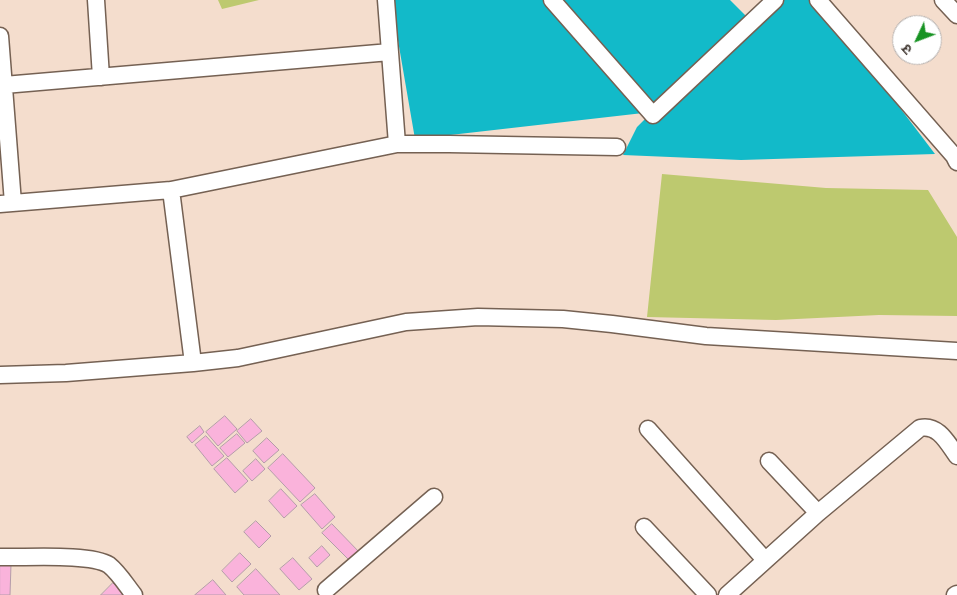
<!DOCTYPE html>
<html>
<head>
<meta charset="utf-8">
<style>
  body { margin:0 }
  #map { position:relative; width:957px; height:595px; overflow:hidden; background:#f4ddcd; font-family:"Work Sans","Noto Sans Devanagari",sans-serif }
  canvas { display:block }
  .north { position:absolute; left:892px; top:15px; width:50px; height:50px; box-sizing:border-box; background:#fff; border:1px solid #b3afad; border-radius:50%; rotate:227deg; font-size:14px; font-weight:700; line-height:20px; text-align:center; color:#413832 }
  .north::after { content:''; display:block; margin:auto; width:18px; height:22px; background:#189323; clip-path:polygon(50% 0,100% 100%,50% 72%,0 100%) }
</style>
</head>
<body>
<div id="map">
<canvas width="957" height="595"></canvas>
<div class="north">उ</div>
</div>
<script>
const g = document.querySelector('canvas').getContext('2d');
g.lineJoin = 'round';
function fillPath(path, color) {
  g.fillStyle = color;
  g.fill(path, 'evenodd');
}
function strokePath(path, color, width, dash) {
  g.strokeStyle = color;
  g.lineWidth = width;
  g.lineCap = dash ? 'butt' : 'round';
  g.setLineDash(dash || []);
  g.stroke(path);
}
const green = new Path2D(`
  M218,0H259L222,9Z
  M662,174L826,188L928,190L957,237V316L879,315L776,320L647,317Z`);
const water = new Path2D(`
  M391,0H730L751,21L776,0H818L935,154L741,160L623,155L637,127L652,112L415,139Z`);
const building = new Path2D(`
  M225,416L237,429L218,446L206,432Z
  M251,419L262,431L247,443L237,431Z
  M200,426L204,432L192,443L187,437Z
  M237,434L245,443L228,457L220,448Z
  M206,436L224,456L212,466L195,445Z
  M267,438L279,450L264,463L253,451Z
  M283,454L315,488L300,502L268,468Z
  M227,458L248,481L235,493L214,469Z
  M256,459L265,469L252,481L243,471Z
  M281,489L297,506L284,518L269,501Z
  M315,494L335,517L322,529L301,505Z
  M256,521L271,536L259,548L244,532Z
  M332,524L361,554L352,563L322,533Z
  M322,546L330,555L317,567L309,558Z
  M240,553L251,564L232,582L222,571Z
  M293,558L312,579L299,590L280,569Z
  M0,564H11L10,595H0Z
  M256,569L280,595H244L237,587Z
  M213,580L226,595H195Z
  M113,583L124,593L122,595H101Z`);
const minor = new Path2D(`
  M96,0L101,77
  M386,0L397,144
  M552,0L653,115L775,0
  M818,0L954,156L957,162
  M943,0L957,15
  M0,36L13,203
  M4,85L390,52
  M171,190L193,363
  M0,204L171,190L397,144H449L617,147
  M0,375L66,373L193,363L238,358L406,322L478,317L563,319L612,324L706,336L957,351
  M648,429L765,560
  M769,461L818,513
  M644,527L708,595
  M0,557C23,558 91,553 109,565C119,573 126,585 134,595
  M326,590L434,497
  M727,595L818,513L920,428C938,424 947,442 957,456
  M955,595L957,594`);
fillPath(green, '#bdc96f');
fillPath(water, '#12bac9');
fillPath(building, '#fab3db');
strokePath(building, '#b49ca9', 1);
strokePath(minor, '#756153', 19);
strokePath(minor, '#fff', 16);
</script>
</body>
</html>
